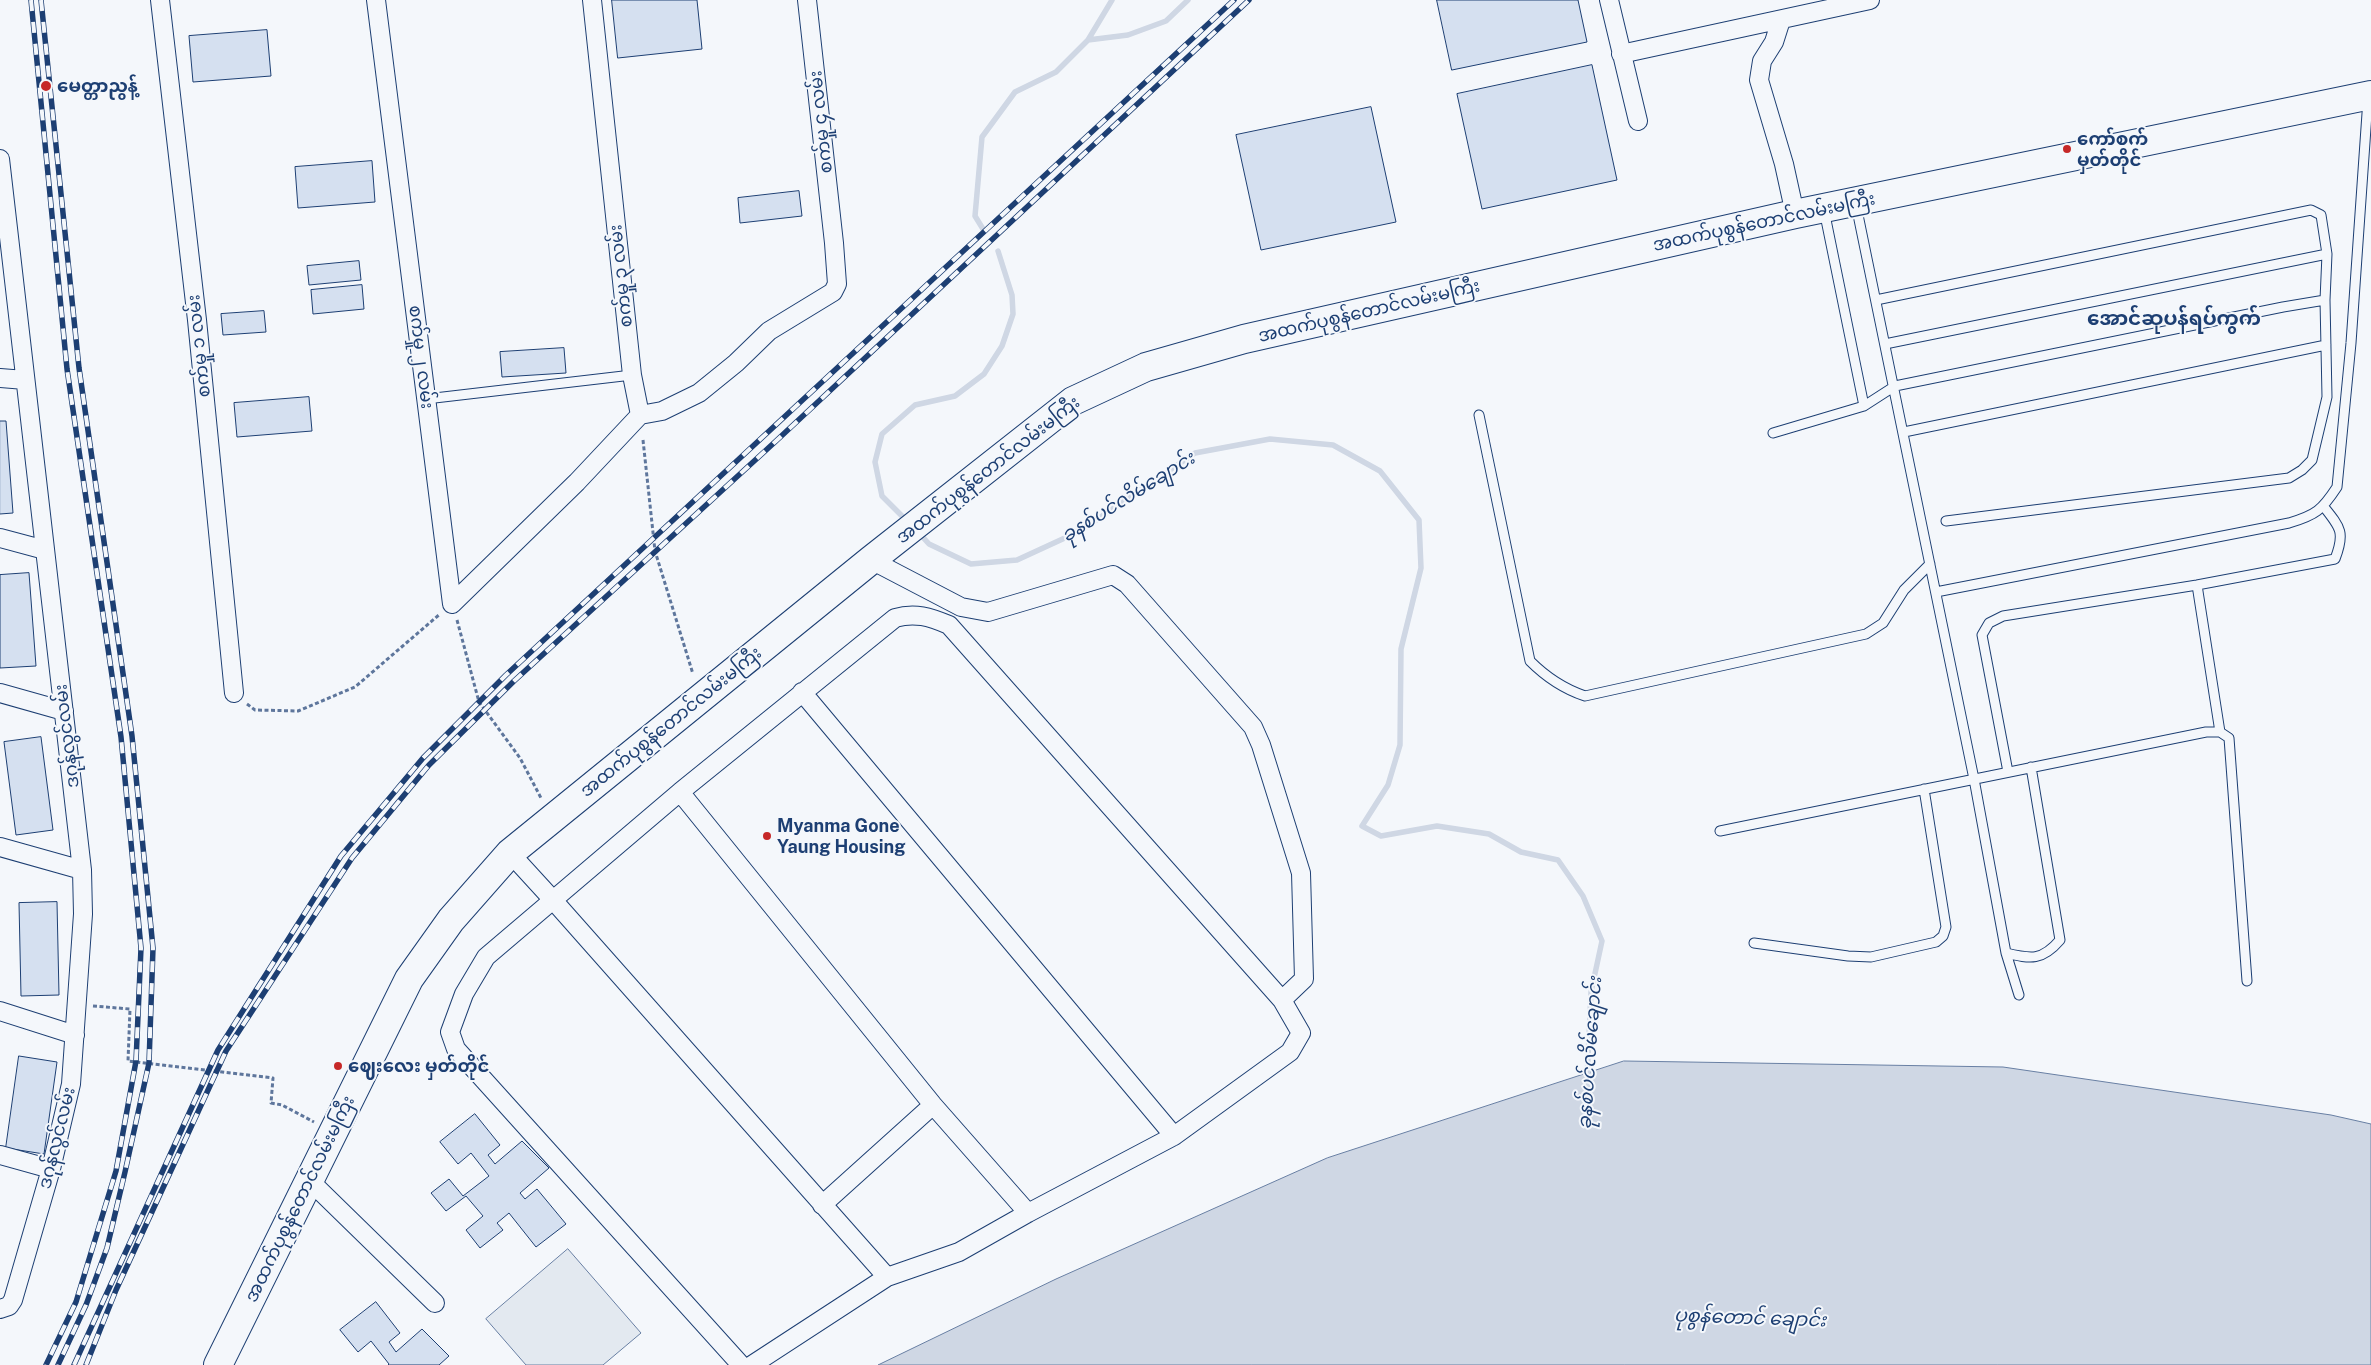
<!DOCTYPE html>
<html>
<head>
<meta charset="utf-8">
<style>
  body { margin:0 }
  canvas { display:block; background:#f4f7fb }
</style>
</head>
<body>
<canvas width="2371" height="1365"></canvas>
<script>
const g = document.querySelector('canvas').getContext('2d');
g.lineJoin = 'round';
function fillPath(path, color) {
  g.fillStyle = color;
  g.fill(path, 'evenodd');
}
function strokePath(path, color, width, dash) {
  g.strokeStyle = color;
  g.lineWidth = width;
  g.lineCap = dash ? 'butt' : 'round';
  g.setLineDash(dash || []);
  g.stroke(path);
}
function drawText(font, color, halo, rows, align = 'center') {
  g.font = font + ' "Public Sans","Noto Sans Myanmar",sans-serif';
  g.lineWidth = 4;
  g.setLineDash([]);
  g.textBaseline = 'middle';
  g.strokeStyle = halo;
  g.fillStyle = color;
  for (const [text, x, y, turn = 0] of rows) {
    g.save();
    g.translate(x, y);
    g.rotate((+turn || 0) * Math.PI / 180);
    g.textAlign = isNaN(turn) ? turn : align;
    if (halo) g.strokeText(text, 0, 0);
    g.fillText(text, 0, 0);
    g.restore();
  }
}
const green = new Path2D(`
  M568,1249L641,1333L603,1365H526L486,1319Z`);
const water = new Path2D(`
  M1624,1061L2003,1067L2331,1115L2371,1124V1365H878L1056,1279L1327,1158Z`);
const stream = new Path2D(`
  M1088,40L1128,35L1166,21L1188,0
  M983,229L975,216L982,137L1015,92L1056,72L1088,40L1112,0
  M907,521L882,496L875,462L882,434L915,405L955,396L984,374L1002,346L1013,314L1012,295L998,251
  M919,533L929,544L971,564L1017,560L1080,531L1195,453L1270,439L1333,445L1380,471L1419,520L1421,568L1401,649L1400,745L1388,785L1362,826L1381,836L1437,826L1489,834L1521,852L1558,860L1583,896L1602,941L1591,992L1587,1080`);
const building = new Path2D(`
  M612,0H697L702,49L618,58Z
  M1437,0H1578L1587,42L1452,70Z
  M267,30L271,76L193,82L189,36Z
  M1592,65L1617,180L1482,209L1457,94Z
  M1371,107L1396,222L1261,250L1236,135Z
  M372,161L375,202L298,208L295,167Z
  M799,191L802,216L740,223L738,198Z
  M359,261L361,280L309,285L307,266Z
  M362,285L364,309L313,314L311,290Z
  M264,311L266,332L223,335L221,314Z
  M564,348L566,373L502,377L500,352Z
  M309,397L312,431L237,437L234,403Z
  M0,421H6L13,513L0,514Z
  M29,573L36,666L0,668V575Z
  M41,737L53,830L16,835L4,742Z
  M57,902L59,995L21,996L19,903Z
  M19,1056L57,1062L44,1154L6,1148Z
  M475,1114L500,1145L488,1155L495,1164L522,1141L549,1168L520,1193L525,1199L537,1189L566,1224L536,1247L509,1213L497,1223L503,1230L480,1248L466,1230L483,1216L466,1196L446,1211L431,1193L449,1179L463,1196L489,1176L471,1153L458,1164L440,1142Z
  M376,1302L400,1333L389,1342L396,1352L422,1329L449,1356L439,1365H388L389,1364L371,1341L358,1352L340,1330Z`);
const path = new Path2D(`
  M643,440L655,551L693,674
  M457,620L479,702L520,758L541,798
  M247,704L255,710L298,711L355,687L440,614
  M93,1006L130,1009L128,1061L273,1078L271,1103L282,1105L314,1122`);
const lane = new Path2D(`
  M1856,205L1974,779L2006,953L2019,995
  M1824,210L1864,406
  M1876,300L2311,210L2321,215L2327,254
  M426,399L632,375
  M1479,415L1530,661C1546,677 1564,689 1585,696L1866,634L1883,623L1904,590L1930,564
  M1904,432L2326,345
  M1773,433L1864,406L1895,386L2283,307L2325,300L2327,254L1885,344
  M1946,521L2289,478L2302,470L2312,460L2327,397L2325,300
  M2197,585L2220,732
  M1936,592L2289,523C2316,515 2322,510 2337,487L2351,343L2368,99
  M2008,772L1982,635L1989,623L2003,616L2197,585L2335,559C2345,533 2341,528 2324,507
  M1720,831L2206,732H2220L2229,738L2247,981
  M1754,943L1848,956L1871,957L1936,942L1943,936L1946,927L1924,789
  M2006,953C2031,959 2042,961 2060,940L2031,767`);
const street = new Path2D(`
  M160,0L197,320L234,693
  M376,0L452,604
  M592,0L632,375L640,415
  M1609,0L1638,121
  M1781,20L1774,42L1762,61L1759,80L1784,164L1795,214
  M1621,54L1870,0
  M0,159L82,870L83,914L71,1084L51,1169L13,1300L9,1306L0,1309
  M0,378L25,380
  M0,538L45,550
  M871,560L961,607L988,612L1113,575L1127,584L1253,727L1261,745L1301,873L1304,979L1282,1000
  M452,604L577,482L640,415L662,411L699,393L736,363L769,331L833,292L837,284L834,243L807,0
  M802,692L1174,1136
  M0,693L64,711
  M680,792L933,1105L1028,1213
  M0,847L82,870
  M510,853L553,900L887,1277
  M0,1011L75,1035
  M0,1155L51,1169
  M308,1179L435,1303
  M822,1205L933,1105
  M741,1365L456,1049L450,1032L464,994L486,957L680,792L895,618C915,612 930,617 949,625L1282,1000L1301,1033L1290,1052L1174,1136L1028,1213L959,1252L887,1277L752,1365`);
const primary = new Path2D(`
  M218,1365L409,979L451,920L510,853L871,560L1073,401L1146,367L1244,339L1795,214L2371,95`);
const rail = new Path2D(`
  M31,0L67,369L121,737L141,948L136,1061L116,1171L76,1302L46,1365
  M41,0L79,368L132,736L153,948L149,1063L125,1172L107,1248L86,1305L58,1365
  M74,1365L218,1050L341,856L423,758L506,675L1234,0
  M86,1365L116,1290L226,1051L352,858L429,765L514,681L776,441L1249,0`);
const markers = [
  [46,86,6,"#c62828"],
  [2067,149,5,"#c62828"],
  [767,836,5,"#c62828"],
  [338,1066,5,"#c62828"]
];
const poiNames = [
  ["မေတ္တာညွန့်",57,86],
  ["ကော်စက်",2077,139],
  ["မှတ်တိုင်",2077,160],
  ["Myanma Gone",777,826],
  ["Yaung Housing",777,847],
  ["ဈေးလေး မှတ်တိုင်",348,1066]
];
const streetNames = [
  ["စက်မှု ၄ လမ်း",821,122,-96],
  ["အထက်ပုစွန်တောင်လမ်းမကြီး",1764,222,-12],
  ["စက်မှု ၃ လမ်း",621,276,-96],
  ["အထက်ပုစွန်တောင်လမ်းမကြီး",1369,311,-13],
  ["စက်မှု ၁ လမ်း",199,346,-96],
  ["စက်မှု ၂ လမ်း",421,357,83],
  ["အထက်ပုစွန်တောင်လမ်းမကြီး",988,470,-38],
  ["အထက်ပုစွန်တောင်လမ်းမကြီး",671,722,-39],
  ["ဒဂုန်လွင်လမ်း",67,736,-97],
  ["ဒဂုန်လွင်လမ်း",57,1138,-76],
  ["အထက်ပုစွန်တောင်လမ်းမကြီး",300,1199,-64]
];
const waterNames = [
  ["ခုနစ်ပင်လိမ်ချောင်း",1128,497,-32],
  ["ခုနစ်ပင်လိမ်ချောင်း",1590,1053,-86],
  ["ပုစွန်တောင် ချောင်း",1750,1318,2]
];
const quarterNames = [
  ["အောင်ဆုပန်ရပ်ကွက်",2174,319]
];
fillPath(green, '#e3e9f0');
strokePath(green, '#687fa3', 1);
fillPath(water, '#cfd7e4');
strokePath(water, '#687fa3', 1);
strokePath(stream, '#cfd7e4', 5.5);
fillPath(building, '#d5e0f0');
strokePath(building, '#1d3f73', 1);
strokePath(lane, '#1d3f73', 11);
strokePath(street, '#1d3f73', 20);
strokePath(primary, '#1d3f73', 30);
strokePath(path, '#5e769c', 3, [4, 2.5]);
strokePath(lane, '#f4f7fb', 9);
strokePath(street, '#f4f7fb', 18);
strokePath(primary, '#f4f7fb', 28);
strokePath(rail, '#1d3f73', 5.5);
strokePath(rail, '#f4f7fb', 4, [11]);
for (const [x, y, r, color] of markers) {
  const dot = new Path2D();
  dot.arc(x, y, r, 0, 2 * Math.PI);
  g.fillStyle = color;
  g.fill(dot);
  strokePath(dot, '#f4f7fb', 2);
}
drawText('bold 18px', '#1d3f73', '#f4f7fb', poiNames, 'left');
drawText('18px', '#1d3f73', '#f4f7fb', streetNames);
drawText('italic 19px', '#1d3f73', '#f4f7fb', waterNames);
drawText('bold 20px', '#1d3f73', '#f4f7fb', quarterNames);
</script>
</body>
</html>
